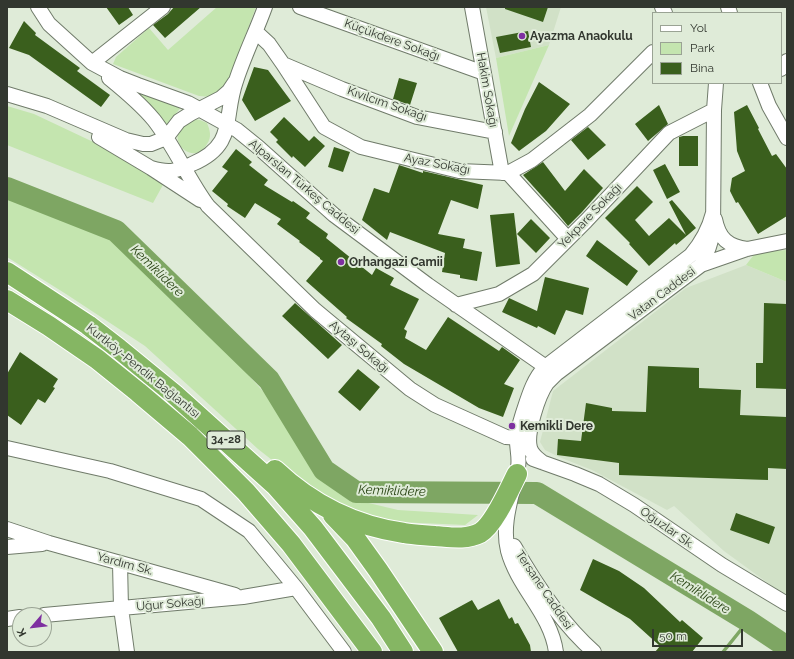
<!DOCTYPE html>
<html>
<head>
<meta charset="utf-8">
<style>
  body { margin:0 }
  #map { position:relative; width:794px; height:659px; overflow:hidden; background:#dfebd8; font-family:Raleway,sans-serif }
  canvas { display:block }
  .frame { position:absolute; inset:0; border:8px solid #32372f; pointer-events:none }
  .legend { position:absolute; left:652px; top:12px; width:130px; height:72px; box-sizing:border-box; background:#dfebd8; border:1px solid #9aa394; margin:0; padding:5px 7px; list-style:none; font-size:12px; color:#32372f }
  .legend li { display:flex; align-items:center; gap:8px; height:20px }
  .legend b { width:20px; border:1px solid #9aa394 }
  .north { position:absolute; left:12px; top:607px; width:40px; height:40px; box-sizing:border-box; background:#dfebd8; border:1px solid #9aa394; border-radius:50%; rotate:242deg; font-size:11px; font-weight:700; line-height:16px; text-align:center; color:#32372f }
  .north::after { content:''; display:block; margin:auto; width:14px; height:18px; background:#7e30a0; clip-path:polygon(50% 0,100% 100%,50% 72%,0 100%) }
  .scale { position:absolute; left:652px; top:629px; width:91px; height:18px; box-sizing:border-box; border:2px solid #32372f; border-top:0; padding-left:5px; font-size:12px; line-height:14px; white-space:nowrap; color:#32372f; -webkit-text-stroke:3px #dfebd8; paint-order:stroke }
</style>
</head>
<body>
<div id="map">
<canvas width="794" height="659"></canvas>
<div class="frame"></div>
<ul class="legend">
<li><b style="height:5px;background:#fff"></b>Yol</li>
<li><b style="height:11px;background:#c4e5af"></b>Park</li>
<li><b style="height:11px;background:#3a5f1d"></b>Bina</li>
</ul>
<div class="north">K</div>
<div class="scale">50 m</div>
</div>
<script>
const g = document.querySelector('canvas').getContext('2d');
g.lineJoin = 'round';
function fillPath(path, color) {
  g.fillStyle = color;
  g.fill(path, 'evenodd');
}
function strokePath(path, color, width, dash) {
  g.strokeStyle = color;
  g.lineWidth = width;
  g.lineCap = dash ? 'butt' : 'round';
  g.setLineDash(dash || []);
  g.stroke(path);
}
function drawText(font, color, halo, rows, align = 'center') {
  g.font = font + ' Raleway,sans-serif';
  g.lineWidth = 4;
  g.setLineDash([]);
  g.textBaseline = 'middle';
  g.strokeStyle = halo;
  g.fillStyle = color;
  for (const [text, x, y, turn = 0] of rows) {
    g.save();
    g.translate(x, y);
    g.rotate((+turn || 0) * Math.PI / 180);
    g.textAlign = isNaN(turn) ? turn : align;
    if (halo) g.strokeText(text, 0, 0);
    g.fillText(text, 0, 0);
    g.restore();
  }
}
const built = new Path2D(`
  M486,7H561L549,45L496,58Z
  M746,265L787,282V597L724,551L674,506L667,510L592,470L559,457L545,450L540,442L553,391L686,288Z`);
const green = new Path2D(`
  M217,7H256L227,84L211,97L199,96L113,64L116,57L149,28L168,50Z
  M549,45L509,136L496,58Z
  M138,91L182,106L166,126L136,93Z
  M7,106L34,114L106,148L164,183L153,203L7,145Z
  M194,119L200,120L207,123C210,130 212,137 207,144C195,166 168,144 181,127C184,123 190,121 194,119Z
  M7,196L109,236L233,358L278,408L316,473L356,500L398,510L478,515L465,525L397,522L343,507L305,486L258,449L145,346L66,294L7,257Z
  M787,250V282L746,265L756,252Z`);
const stream = new Path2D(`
  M723,652L748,621`);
const river = new Path2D(`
  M7,188L116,231L269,380L324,470L356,492L537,493L748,621L787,647`);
const building = new Path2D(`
  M106,7H128L133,15L119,25Z
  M174,7H201L165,38L153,25L168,14Z
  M505,7H548L543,22L505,9Z
  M24,21L36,33L35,35L80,68L77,71L110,95L101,107L29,55L9,48Z
  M528,31L531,47L500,53L496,37Z
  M254,67L268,70L291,101L255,121L242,100Z
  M399,78L417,83L410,105L393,99Z
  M539,82L570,104L546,131L519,151L511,143L525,109Z
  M659,105L668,124L648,141L635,124Z
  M747,105L759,128L758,129L772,156L776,154L787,169V216L758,234L738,202L736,203L730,191L732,178L745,171L737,151L734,112Z
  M284,117L309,141L314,136L325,146L305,167L293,156L292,158L276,142L278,140L270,132Z
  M588,127L606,145L588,160L571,140Z
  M683,136H698V166H679V137Z
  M334,147L350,152L343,172L328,167Z
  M236,149L252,162L249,165L268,180L264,185L292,202L293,201L310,213L306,218L328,234L326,238L372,275L376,268L394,278L390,285L419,299L404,329L407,331L405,338L426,350L448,317L499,351L502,347L520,360L504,384L514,388L503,417L479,408L404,364L381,346L382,344L346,318L347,317L306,281L323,261L320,259V258L299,242L300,241L277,224L281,219L255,203L245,218L227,206L228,204L212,191L228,171L222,167Z
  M543,162L565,191L584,169L603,188L582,212L568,226L559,215L523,175Z
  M665,164L680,192L667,199L653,170Z
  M399,165L423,173V171L483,185L478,209L451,200L438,234L465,239L463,248L482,252L477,281L460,278V275L442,272L445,253L390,232L387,240L362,220L374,188L389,193Z
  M637,186L653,202L635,220L649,236L669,218L686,235L669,202L672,200L696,228L676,245L675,243L649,266L629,244L630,243L605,218Z
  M514,213L520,264L496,267L490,215Z
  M531,219L550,238L536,253L517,234Z
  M597,240L638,271L627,286L586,256Z
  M545,277L589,288L583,315L566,310L555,335L538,326L537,328L502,312L509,298L537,311Z
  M295,303L342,345L328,359L282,316Z
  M764,303L787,304V389L756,388V363H763Z
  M20,352L58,379L53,387L55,388L45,403L38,399L21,425L7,415V374Z
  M648,366L699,368V388L741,390L740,415L787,417V469L768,468V480L619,475V463L557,455L558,439L581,441L586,403L612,408V411L646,412Z
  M358,369L380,387L360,411L338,392Z
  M736,513L775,527L769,544L730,530Z
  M593,559L619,571L644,588L680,622L682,620L703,638L692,652H655L660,646L630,619L580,590Z
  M499,599L509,619L512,617L515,624L518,623L530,645L531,652H458L439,618L472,600L478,610Z`);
const minor = new Path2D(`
  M38,7L49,24L92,63L120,78L138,85L188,103L237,130L258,147L334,215L428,285L556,374
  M300,7L484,73
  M472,7L502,173
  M662,7L665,13
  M728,7L730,13
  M256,32L269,44L283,64L324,127L361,147L459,171L508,173L532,160L590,115L653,52
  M92,63L163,7
  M283,64L342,89L417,117L495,132
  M781,69L787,61
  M109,78C125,91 141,104 154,120C175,147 188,179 208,206L315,310L410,389L435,405L506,437C519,438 525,434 532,423
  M760,83L769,106L787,138
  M7,94L47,106L126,140L143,144H151L166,138L179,121L190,114L221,98L229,91L235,82
  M99,137L151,168L200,200
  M151,168C168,173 175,172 192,164C237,145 223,118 236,81C244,56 256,32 265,7
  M508,173L568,239
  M715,219C719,239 728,246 747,249
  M701,265L747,249L787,241
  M456,305L499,294L533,274L586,221L669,133L714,110
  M7,448L110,471L201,499L249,531L296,588L344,652
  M533,459L575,474L599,484L634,505L722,565L787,604
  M542,462C537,458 532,455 530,448C526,433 538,396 547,383C550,380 553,377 556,374L701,265C707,254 711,244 713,231L714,110L716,83
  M7,529L49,543L235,595
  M514,546C536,585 561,623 594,652
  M7,547L42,544
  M120,563L121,608L127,652
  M44,615L243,597L296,588
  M7,619L20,617
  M556,652C551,614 518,588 508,551C501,523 513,494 518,467C520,457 516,446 517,436C518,428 521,420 523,413C529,395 533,380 545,367L691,255C702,242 709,229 713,213`);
const highway = new Path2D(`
  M7,272L88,325L119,349L174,394L275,485L313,528L381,618L403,652
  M7,300L49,326L97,359L138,392L190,436L246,492L291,544L372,652
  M275,470C311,504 355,526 404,533C414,535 425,535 435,536C450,537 466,540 480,533C494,525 509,490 517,474
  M333,515L355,538L378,570L433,652`);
const markers = [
  [522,36,4,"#7e30a0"],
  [341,262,4,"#7e30a0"],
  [512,426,4,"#7e30a0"]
];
const shields = [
  [226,440,38]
];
const shieldNames = [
  ["34-28",226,440]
];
const poiNames = [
  ["Ayazma Anaokulu",530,36],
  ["Orhangazi Camii",349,262],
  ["Kemikli Dere",520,426]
];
const streetNames = [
  ["Küçükdere Sokağı",392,40,20],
  ["Hakim Sokağı",487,90,80],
  ["Kıvılcım Sokağı",387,104,19],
  ["Ayaz Sokağı",437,164,11],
  ["Alparslan Türkeş Caddesi",304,187,40],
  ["Yekpare Sokağı",590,216,-46],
  ["Vatan Caddesi",662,294,-37],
  ["Aytaşı Sokağı",359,347,40],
  ["Kurtköy-Pendik Bağlantısı",143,371,39],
  ["Oğuzlar Sk.",667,528,35],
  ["Yardım Sk.",125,564,15],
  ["Tersane Caddesi",544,590,56],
  ["Uğur Sokağı",170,604,-5]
];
const waterNames = [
  ["Kemiklidere",157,271,44],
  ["Kemiklidere",392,491,2],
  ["Kemiklidere",700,593,32]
];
fillPath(built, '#d1e1c7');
fillPath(green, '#c4e5af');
strokePath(stream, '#7ea663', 3.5);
strokePath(river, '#7ea663', 22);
fillPath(building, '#3a5f1d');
strokePath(minor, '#707b6a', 16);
strokePath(highway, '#fff', 22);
strokePath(minor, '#fff', 14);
strokePath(highway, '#85b663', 20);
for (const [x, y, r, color] of markers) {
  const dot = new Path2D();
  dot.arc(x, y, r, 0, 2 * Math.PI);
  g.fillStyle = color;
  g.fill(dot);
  strokePath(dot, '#dfebd8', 1.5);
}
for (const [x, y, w] of shields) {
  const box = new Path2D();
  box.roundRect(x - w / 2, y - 9, w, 18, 3);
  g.fillStyle = '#dfebd8';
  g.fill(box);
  strokePath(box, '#32372f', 1);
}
drawText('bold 11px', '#32372f', null, shieldNames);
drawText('bold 12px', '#32372f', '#dfebd8', poiNames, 'left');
drawText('12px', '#32372f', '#dfebd8', streetNames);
drawText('italic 13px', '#284313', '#dfebd8', waterNames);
</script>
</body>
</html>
